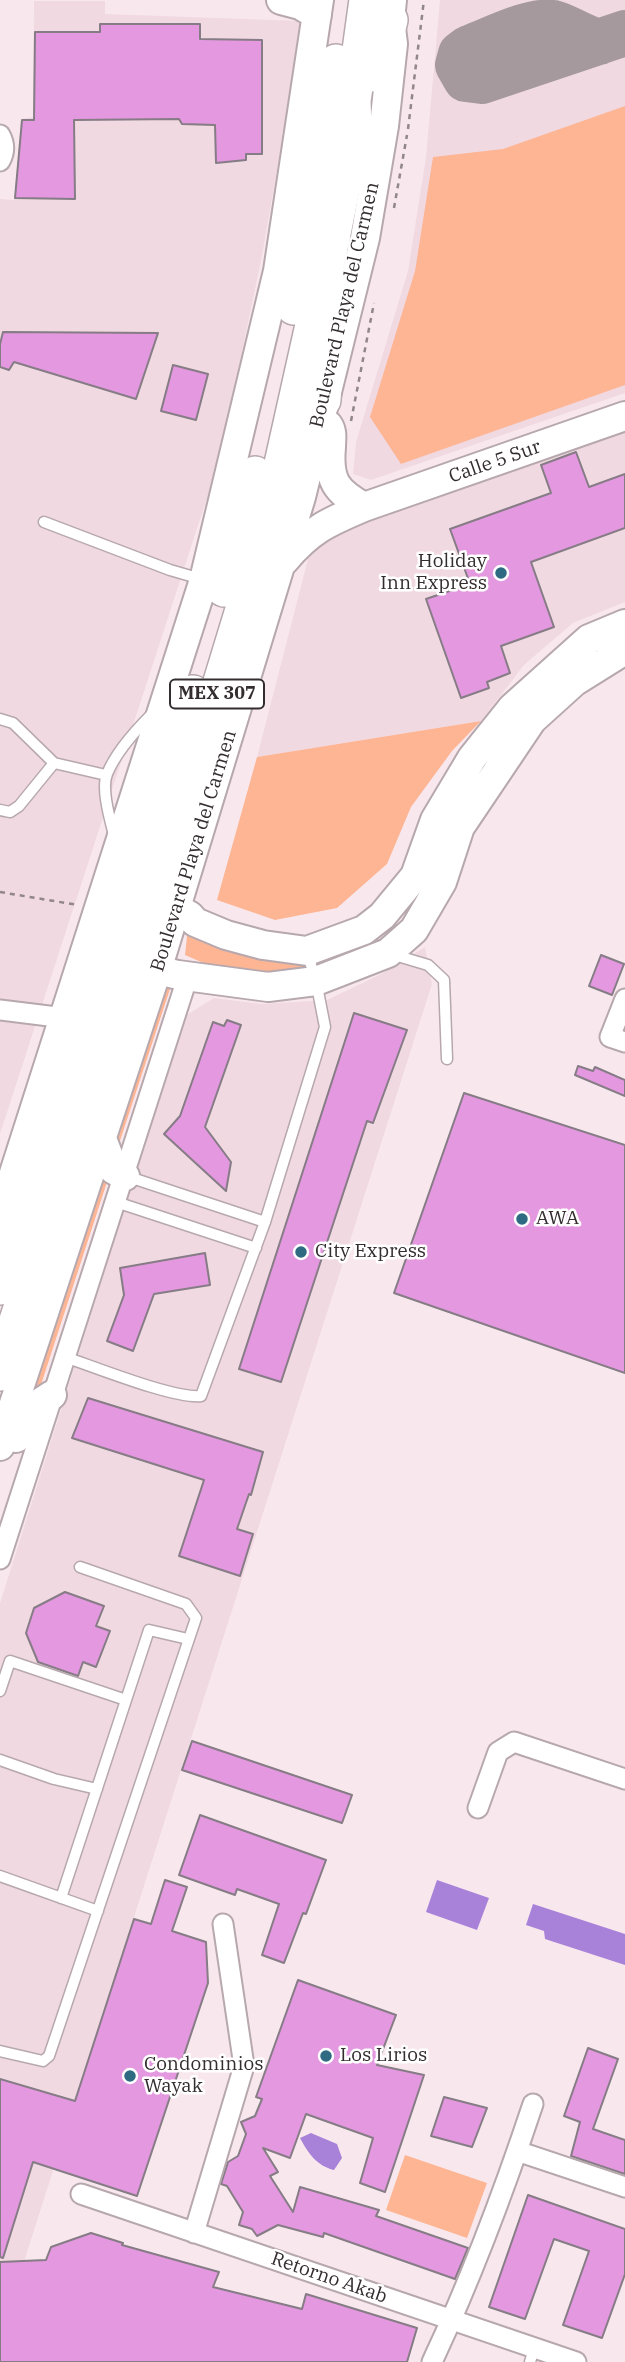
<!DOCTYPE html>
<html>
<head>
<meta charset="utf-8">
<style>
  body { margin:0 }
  canvas { display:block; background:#f8e8ee }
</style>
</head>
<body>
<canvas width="625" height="2362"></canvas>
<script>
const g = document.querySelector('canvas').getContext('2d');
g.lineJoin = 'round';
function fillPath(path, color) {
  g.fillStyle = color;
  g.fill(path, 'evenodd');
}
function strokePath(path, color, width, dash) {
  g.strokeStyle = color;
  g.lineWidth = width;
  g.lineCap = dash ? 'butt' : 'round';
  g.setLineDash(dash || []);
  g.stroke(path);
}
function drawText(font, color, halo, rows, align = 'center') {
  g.font = font + ' "IBM Plex Serif",serif';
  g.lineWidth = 5;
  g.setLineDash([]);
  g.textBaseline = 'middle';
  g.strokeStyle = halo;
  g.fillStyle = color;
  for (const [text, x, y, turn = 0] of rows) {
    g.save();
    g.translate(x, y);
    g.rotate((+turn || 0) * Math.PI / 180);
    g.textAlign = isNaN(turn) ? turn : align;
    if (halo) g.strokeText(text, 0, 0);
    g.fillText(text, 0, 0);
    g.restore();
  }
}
const built = new Path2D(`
  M440,0H625V393L371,480L353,474L356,442L408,271L426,157Z
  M34,1H105V14L303,21L262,256L220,458L0,1134V199L14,200L21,119L33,117Z
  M625,430V602L573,623L524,665L481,721L257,757L308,559L320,544L333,536L388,514Z
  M425,947L432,984L0,2337V1603L185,1016L214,998L262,1004L327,1000L383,973Z`);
const green = new Path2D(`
  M625,106V385L401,464L370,417L415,271L433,157L503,149Z
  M481,721L452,751L411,807L387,864L337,908L275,920L217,900L257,757Z
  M192,934L303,959L308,968L304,977L224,972L185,955L187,936Z
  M171,986L116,1153L110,1138L160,993Z
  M102,1159L109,1176L38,1394L24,1404Z
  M405,2155L487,2183L467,2238L386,2210Z`);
const water = new Path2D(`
  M437,1880L489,1898L477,1930L426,1912Z
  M533,1904L625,1934V1965L545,1939L544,1931L526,1925Z
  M311,2133L337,2144L342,2158L334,2170C317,2166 308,2153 300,2138Z`);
const taxiway = new Path2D(`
  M599,42C583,38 566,26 553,23C531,19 491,40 469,48L461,54L458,65L466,79L482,81L625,33`);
const building = new Path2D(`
  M100,24H200V39L262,40V154H246V160L216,163L215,125L182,124L179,119L74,120L75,199L15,198L22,120H34L35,32H100Z
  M3,332L158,333L136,399L14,362L9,370L0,367V344Z
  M173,365L208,374L196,420L161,411Z
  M576,452L589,487L625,474V528L531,562L554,627L501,646L510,673L487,682L489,688L461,698L426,599L470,584L450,529L551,493L541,465Z
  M601,955L624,964L612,995L589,986Z
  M354,1013L407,1030L373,1123L367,1121L281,1382L239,1369Z
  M227,1020L241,1025L205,1127L231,1162L226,1191L164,1134L180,1116L213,1022L224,1026Z
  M578,1066L593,1071L595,1067L625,1080V1096L575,1075Z
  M464,1093L625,1145V1373L394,1293Z
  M205,1253L210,1285L154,1294L133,1351L107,1341L124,1295L120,1268Z
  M88,1398L263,1452L251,1495L249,1494L237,1529L253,1534L240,1576L179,1556L204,1480L72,1438Z
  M65,1592L104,1606L96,1626L110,1631L96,1667L83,1662L78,1676L38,1662L26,1633L34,1608Z
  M192,1741L352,1795L342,1823L182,1770Z
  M200,1815L326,1860L306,1914L303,1913L284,1963L262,1955L279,1904L237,1889L235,1895L179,1875Z
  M165,1880L187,1887L172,1931L206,1942L208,1983L137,2196L33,2162L3,2258L0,2257V2079L75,2101L134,1919L151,1924Z
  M298,1980L396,2015L377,2065L424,2075L385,2192L360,2183L373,2138L306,2114L290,2158L263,2148L278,2172L270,2176L293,2212L300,2187L379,2210L376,2216L468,2248L455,2279L324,2233L323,2237L278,2225L257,2236L252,2229L239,2225L243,2212L227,2186L221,2184L228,2162L238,2156L246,2134L241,2122L255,2116L262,2099L256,2097Z
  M588,2048L618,2059L593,2129L625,2140V2174L571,2156L580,2122L564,2116Z
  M444,2097L487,2108L472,2147L431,2136Z
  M528,2195L625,2229V2274L602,2338L563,2325L589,2251L554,2239L525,2319L489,2307Z
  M91,2233L123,2243L122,2245L219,2272L213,2287L302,2309L306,2294L417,2328L407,2362H0V2262L46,2260L51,2247Z`);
const path = new Path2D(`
  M408,129L424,0
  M394,208L407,135
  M351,421L374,303
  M0,892L78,905`);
const lane = new Path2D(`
  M44,522L170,570L201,579
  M0,719L13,723L54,763
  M0,810L10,812L19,806L54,763L106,775
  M114,835C110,819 101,789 107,774C116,752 134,732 151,715
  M391,954L428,965L444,980L447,1059
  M126,1176L265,1222
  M116,1202L256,1248
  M65,1357C95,1367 174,1399 201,1396L265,1222L325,1027L316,981L307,952
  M0,1691L10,1661L126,1700
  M0,1760L54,1779L97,1789
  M0,1876L98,1911
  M61,1898L149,1630L188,1639
  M0,2051L43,2061L49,2056L196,1618L186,1604L80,1567
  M530,2362L534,2348`);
const street = new Path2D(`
  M0,135C5,144 5,152 0,161
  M625,999L610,1037L625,1042
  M0,1010L65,1018
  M0,1559L185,985L178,975
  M478,1808L498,1752L514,1742L625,1779
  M517,2151L625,2187
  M81,2194L576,2362
  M194,2233L244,2066L223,1924
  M432,2362C471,2279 504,2191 533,2104`);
const secondary = new Path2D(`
  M281,0L300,5L317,15
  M328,425C333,432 331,439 331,447C328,481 336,491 364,507
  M284,561C310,530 328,522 364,507L625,416
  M176,908L190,916L195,922L226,935L263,945L307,951L364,930L382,916L415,876L435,820L472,758L512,708L589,639L625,624
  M157,970L178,975L268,987L316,981L388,953L414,930L442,882L460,827L532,720L574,682L625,650
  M101,1136L114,1170L125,1176
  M0,1217L204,580L278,271L319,0
  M16,1438L26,1412L52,1395
  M0,1446L157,970L301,497L365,238L384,126L393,44L390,20L392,0`);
const highway = new Path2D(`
  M376,74L390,20
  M294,307L322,156L336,62
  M323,400L327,341
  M224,589L255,474
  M0,1287L193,693
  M0,1373L178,823L267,531L328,258L354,129L353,101L367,0`);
const markers = [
  [501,573,7,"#2e6a81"],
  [522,1219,7,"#2e6a81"],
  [301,1252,7,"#2e6a81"],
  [326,2056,7,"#2e6a81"],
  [130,2076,7,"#2e6a81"]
];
const shields = [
  [217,694,94]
];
const shieldNames = [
  ["MEX 307",217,694]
];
const streetNames = [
  ["Boulevard Playa del Carmen",345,305,-77],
  ["Calle 5 Sur",495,462,-19],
  ["Boulevard Playa del Carmen",194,851,-73],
  ["Retorno Akab",329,2278,19]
];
const poiNames = [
  ["Holiday",487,562,"right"],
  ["Inn Express",487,584,"right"],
  ["AWA",536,1219],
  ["City Express",315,1252],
  ["Los Lirios",340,2056],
  ["Condominios",144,2065],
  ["Wayak",144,2087]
];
fillPath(built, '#f1d9e2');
fillPath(green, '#fdb594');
fillPath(water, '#a882d8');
strokePath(taxiway, '#a5999e', 46);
fillPath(building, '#e398df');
strokePath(building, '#867c85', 2);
strokePath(lane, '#b7a8ae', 13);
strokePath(street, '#b7a8ae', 23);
strokePath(secondary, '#b7a8ae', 32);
strokePath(highway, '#b7a8ae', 38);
strokePath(path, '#91868a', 2.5, [5, 5]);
strokePath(lane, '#fff', 10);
strokePath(street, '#fff', 19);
strokePath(secondary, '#fff', 28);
strokePath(highway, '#fff', 35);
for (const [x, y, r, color] of markers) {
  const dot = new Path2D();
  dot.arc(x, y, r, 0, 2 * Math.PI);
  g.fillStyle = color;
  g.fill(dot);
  strokePath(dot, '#fff', 2.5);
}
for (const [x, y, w] of shields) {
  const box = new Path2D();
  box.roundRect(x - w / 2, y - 14.5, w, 29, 5);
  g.fillStyle = '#fff';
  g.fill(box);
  strokePath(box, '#332d2f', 2);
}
drawText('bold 18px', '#332d2f', null, shieldNames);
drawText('19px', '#332d2f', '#fff', streetNames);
drawText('19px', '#332d2f', '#fff', poiNames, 'left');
</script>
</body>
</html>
